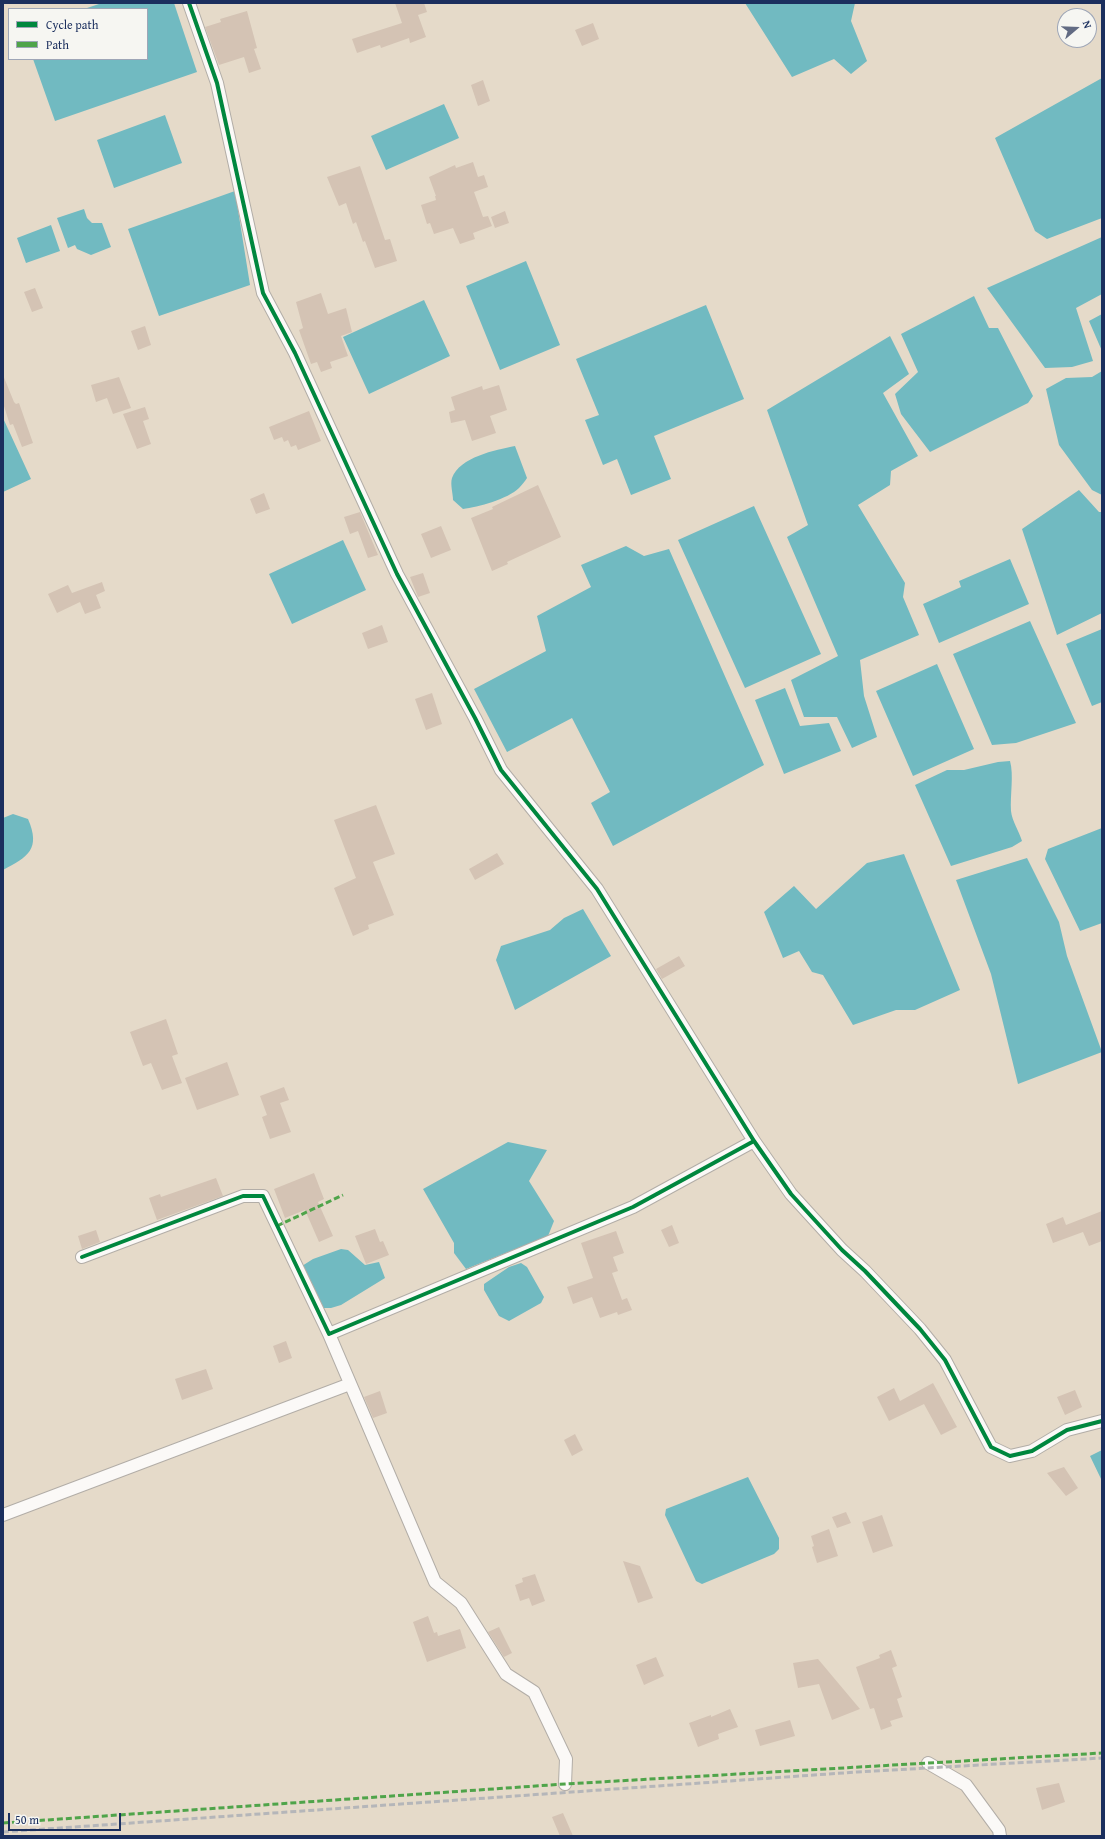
<!DOCTYPE html>
<html>
<head>
<meta charset="utf-8">
<style>
  body { margin:0 }
  #map { position:relative; width:1105px; height:1839px; overflow:hidden; background:#e5dac9; font-family:"Gentium Book Plus",serif }
  canvas { display:block }
  .frame { position:absolute; inset:0; border:4px solid #1b2f5e; pointer-events:none }
  .legend { position:absolute; left:8px; top:8px; width:140px; height:52px; box-sizing:border-box; background:#f6f6f2; border:1px solid #9ea6b7; margin:0; padding:5px 7px; list-style:none; font-size:12px; color:#1b2f5e }
  .legend li { display:flex; align-items:center; gap:8px; height:20px }
  .legend b { width:20px; border:1px solid #9ea6b7 }
  .north { position:absolute; left:1057px; top:8px; width:40px; height:40px; box-sizing:border-box; background:#f6f6f2; border:1px solid #9ea6b7; border-radius:50%; rotate:71deg; font-size:11px; font-weight:700; line-height:16px; text-align:center; color:#1b2f5e }
  .north::after { content:''; display:block; margin:auto; width:14px; height:18px; background:#626b83; clip-path:polygon(50% 0,100% 100%,50% 72%,0 100%) }
  .scale { position:absolute; left:8px; top:1813px; width:113px; height:18px; box-sizing:border-box; border:2px solid #1b2f5e; border-top:0; padding-left:5px; font-size:12px; line-height:14px; white-space:nowrap; color:#1b2f5e; -webkit-text-stroke:3px #f6f6f2; paint-order:stroke }
</style>
</head>
<body>
<div id="map">
<canvas width="1105" height="1839"></canvas>
<div class="frame"></div>
<ul class="legend">
<li><b style="height:5px;background:#00873e"></b>Cycle path</li>
<li><b style="height:5px;background:#4fa44a"></b>Path</li>
</ul>
<div class="north">N</div>
<div class="scale">50 m</div>
</div>
<script>
const g = document.querySelector('canvas').getContext('2d');
g.lineJoin = 'round';
function fillPath(path, color) {
  g.fillStyle = color;
  g.fill(path, 'evenodd');
}
function strokePath(path, color, width, dash) {
  g.strokeStyle = color;
  g.lineWidth = width;
  g.lineCap = dash ? 'butt' : 'round';
  g.setLineDash(dash || []);
  g.stroke(path);
}
const water = new Path2D(`
  M102,3H174L197,72L55,121L33,59H147V9H84Z
  M745,3H855L851,21L867,61L851,74L834,59L792,77Z
  M1102,78V218L1047,239L1035,231L995,138Z
  M444,104L459,138L386,170L371,136Z
  M165,115L182,163L114,188L97,140Z
  M235,191L250,285L159,316L128,229Z
  M84,209L87,218L92,223H102L111,247L91,255L77,249L75,245L68,248L57,218Z
  M51,225L60,251L26,263L17,238Z
  M1102,237V294L1076,308L1093,361L1072,367L1045,368L987,288Z
  M526,261L560,345L500,370L466,286Z
  M974,296L989,328H998L1033,396L1028,403L930,452L901,414L895,394L918,372L901,334Z
  M424,300L450,356L369,394L343,337Z
  M706,305L744,399L654,436L671,479L631,495L617,459L603,465L585,420L599,415L576,359Z
  M1102,314V351L1089,321Z
  M890,336L909,374L883,393L918,456L891,471L890,485L858,505L905,583L903,597L919,635L860,660L864,696L877,737L852,748L837,717H804L791,680L838,656L787,537L808,525L767,410Z
  M1102,371V495L1092,490L1059,445L1046,389L1066,378L1092,377Z
  M3,418L31,479L3,492Z
  M515,446L527,478C525,481 522,485 519,488C508,499 478,507 463,509L453,500C453,494 450,484 452,478C460,457 495,450 515,446Z
  M1079,490L1099,512H1102V613L1057,635L1022,529Z
  M754,506L821,654L745,688L678,540Z
  M343,540L366,590L292,624L269,574Z
  M626,546L644,556L669,549L764,765L613,846L591,803L610,792L572,718L507,752L474,689L546,651L537,616L591,587L581,565Z
  M1010,559L1029,604L939,643L923,604L961,587L959,581Z
  M1030,621L1076,723L1016,743L992,745L953,654Z
  M1102,629V702L1092,706L1066,644Z
  M937,664L974,749L913,776L876,691Z
  M785,688L800,726L829,723L841,751L784,774L755,700Z
  M1010,761C1014,775 1010,795 1011,811C1012,821 1019,831 1022,841L1012,847L951,866L915,785L947,770H964L998,762Z
  M13,814L28,819C41,849 28,857 3,870V818Z
  M1102,828V923L1080,931L1045,859L1048,849Z
  M904,854L960,990L915,1010H896L853,1025L823,975L812,972L799,951L783,958L764,912L794,886L816,909L867,863Z
  M1027,858L1059,922L1067,956L1102,1052L1018,1084L991,974L956,880Z
  M583,909L611,956L515,1010L496,960L501,946L550,930L564,918Z
  M508,1142L547,1150L529,1181L554,1221L548,1236L466,1269L454,1253V1243L423,1189Z
  M341,1249L348,1250L365,1265L379,1262L385,1278L341,1305L331,1308H322L302,1266L313,1259Z
  M521,1263L527,1267L544,1297L541,1303L509,1321L499,1316L484,1290V1284L509,1267Z
  M1102,1450V1481L1090,1456Z
  M748,1477L779,1538V1549L774,1554L702,1584L696,1581L665,1515L666,1509Z`);
const building = new Path2D(`
  M395,3H424L427,12L418,15L426,37L410,43L409,38L381,48L380,45L357,53L352,39L402,23Z
  M247,11L257,48L254,49L261,69L249,73L244,57L219,65L205,27L221,22L220,19Z
  M593,23L599,39L582,46L575,30Z
  M483,80L490,101L478,106L471,85Z
  M473,162L478,177L484,175L488,187L474,192L483,217L488,216L492,226L473,233L475,239L460,244L453,228L434,234L430,223L427,224L421,205L436,200L435,196H436L429,177L455,165L456,168Z
  M360,166L385,240L390,239L397,261L375,268L365,241L363,242L356,222L353,224L346,203L339,206L327,177Z
  M505,211L509,223L495,228L491,217Z
  M35,288L43,308L32,312L24,292Z
  M321,293L328,314L346,308L352,332L341,336L348,356L330,362L332,368L321,372L317,362L311,364L299,330L303,328L296,302Z
  M145,326L151,345L138,350L131,331Z
  M3,375L14,402L16,404L19,403L33,443L22,447L13,424L10,425L3,403Z
  M119,377L131,408L113,414L107,398L96,402L91,385Z
  M499,385L507,410L490,416L496,433L472,441L465,420L451,423L449,412L455,410L451,397L482,386L483,390Z
  M145,407L149,419L143,421L151,444L137,449L123,414Z
  M309,411L321,441L298,450L296,445L291,447L288,440L284,442L282,437L274,440L269,427Z
  M538,485L561,537L507,562L508,564L492,571L471,518L493,509L492,507Z
  M264,493L270,509L256,514L250,499Z
  M360,512L378,555L368,558L358,531L350,534L344,517Z
  M441,526L451,550L431,558L421,534Z
  M423,573L430,593L418,597L410,577Z
  M102,582L105,591L96,595L101,608L85,614L80,602L57,613L48,594L68,585L72,593Z
  M382,625L388,642L368,649L362,633Z
  M432,693L442,724L426,730L415,699Z
  M376,805L395,854L373,862L394,915L368,925L369,929L353,936L334,888L356,878L334,820Z
  M497,853L504,864L475,880L469,869Z
  M679,956L685,966L662,979L656,969Z
  M166,1019L178,1054L172,1056L182,1083L162,1090L151,1063L143,1066L130,1032Z
  M227,1062L239,1095L197,1110L185,1078Z
  M284,1087L289,1100L280,1103L291,1132L270,1139L262,1117L267,1115L260,1096Z
  M314,1173L324,1199L318,1202L333,1236L319,1242L305,1210L285,1218L274,1189Z
  M216,1178L223,1196L157,1220L149,1198L160,1194L161,1197Z
  M1102,1211V1241L1089,1246L1083,1232L1053,1243L1046,1224L1063,1217L1066,1225Z
  M672,1225L679,1243L669,1247L661,1230Z
  M375,1229L380,1242L383,1241L389,1255L366,1264L355,1236Z
  M96,1230L100,1242L82,1249L78,1236Z
  M616,1231L624,1253L613,1257L618,1271L612,1273L622,1300L627,1298L632,1310L618,1315L617,1312L600,1318L592,1297L573,1304L567,1287L593,1278L581,1243Z
  M286,1341L292,1358L279,1363L273,1346Z
  M206,1369L213,1389L182,1400L175,1379Z
  M933,1383L957,1427L941,1435L924,1404L889,1421L877,1397L894,1388L900,1401Z
  M1075,1390L1082,1407L1065,1415L1057,1397Z
  M380,1391L387,1413L373,1418L364,1397Z
  M575,1434L583,1450L572,1456L564,1440Z
  M1064,1467L1078,1488L1066,1496L1047,1473Z
  M846,1512L851,1523L837,1528L832,1517Z
  M882,1515L893,1546L873,1553L862,1522Z
  M829,1529L838,1556L817,1563L812,1547L814,1546L811,1536Z
  M623,1561L640,1566L653,1598L638,1603Z
  M535,1574L545,1601L532,1606L529,1598L520,1601L515,1585L523,1582L522,1578Z
  M428,1616L434,1633L437,1632L438,1636L460,1629L466,1648L427,1662L413,1622Z
  M499,1627L512,1653L504,1657L488,1632Z
  M891,1650L897,1666L892,1668L902,1697L897,1699L903,1717L890,1721L892,1726L881,1730L874,1708L870,1709L856,1667L880,1658L879,1655Z
  M656,1657L664,1676L644,1685L636,1665Z
  M818,1659L860,1709L832,1720L819,1684L798,1688L793,1663Z
  M730,1709L738,1727L718,1734L719,1739L698,1747L689,1723L711,1715V1717Z
  M790,1720L795,1736L760,1746L755,1730Z
  M1059,1783L1065,1802L1042,1810L1036,1788Z
  M563,1813L573,1836H560L552,1817Z`);
const minor = new Path2D(`
  M189,3L217,83L263,293L295,353L397,574L475,718L501,770L597,889L754,1141L791,1194L842,1250L865,1271L920,1329L945,1360L991,1447L1010,1456L1032,1451L1067,1430L1102,1421
  M82,1257L243,1196H263L329,1334L633,1207L754,1141
  M329,1334L435,1582L461,1603L506,1674L534,1692L566,1759L565,1784
  M3,1515L350,1384
  M928,1763L966,1785L999,1830L1000,1836`);
const rail = new Path2D(`
  M3,1832L857,1772L1102,1758`);
const quiet = new Path2D(`
  M277,1226L343,1195
  M3,1823L565,1784L1102,1753`);
const cycleway = new Path2D(`
  M189,3L217,83L263,293L295,353L397,574L475,718L501,770L597,889L754,1141L791,1194L842,1250L865,1271L920,1329L945,1360L991,1447L1010,1456L1032,1451L1067,1430L1102,1421
  M82,1257L243,1196H263L329,1334L633,1207L754,1141`);
fillPath(water, '#71bac1');
fillPath(building, '#d4c3b4');
strokePath(minor, '#b2ada7', 14);
strokePath(minor, '#fbf9f7', 12);
strokePath(rail, '#b5b6b9', 3, [6, 3]);
strokePath(quiet, '#4fa44a', 3, [6, 3]);
strokePath(cycleway, '#00873e', 4);
</script>
</body>
</html>
